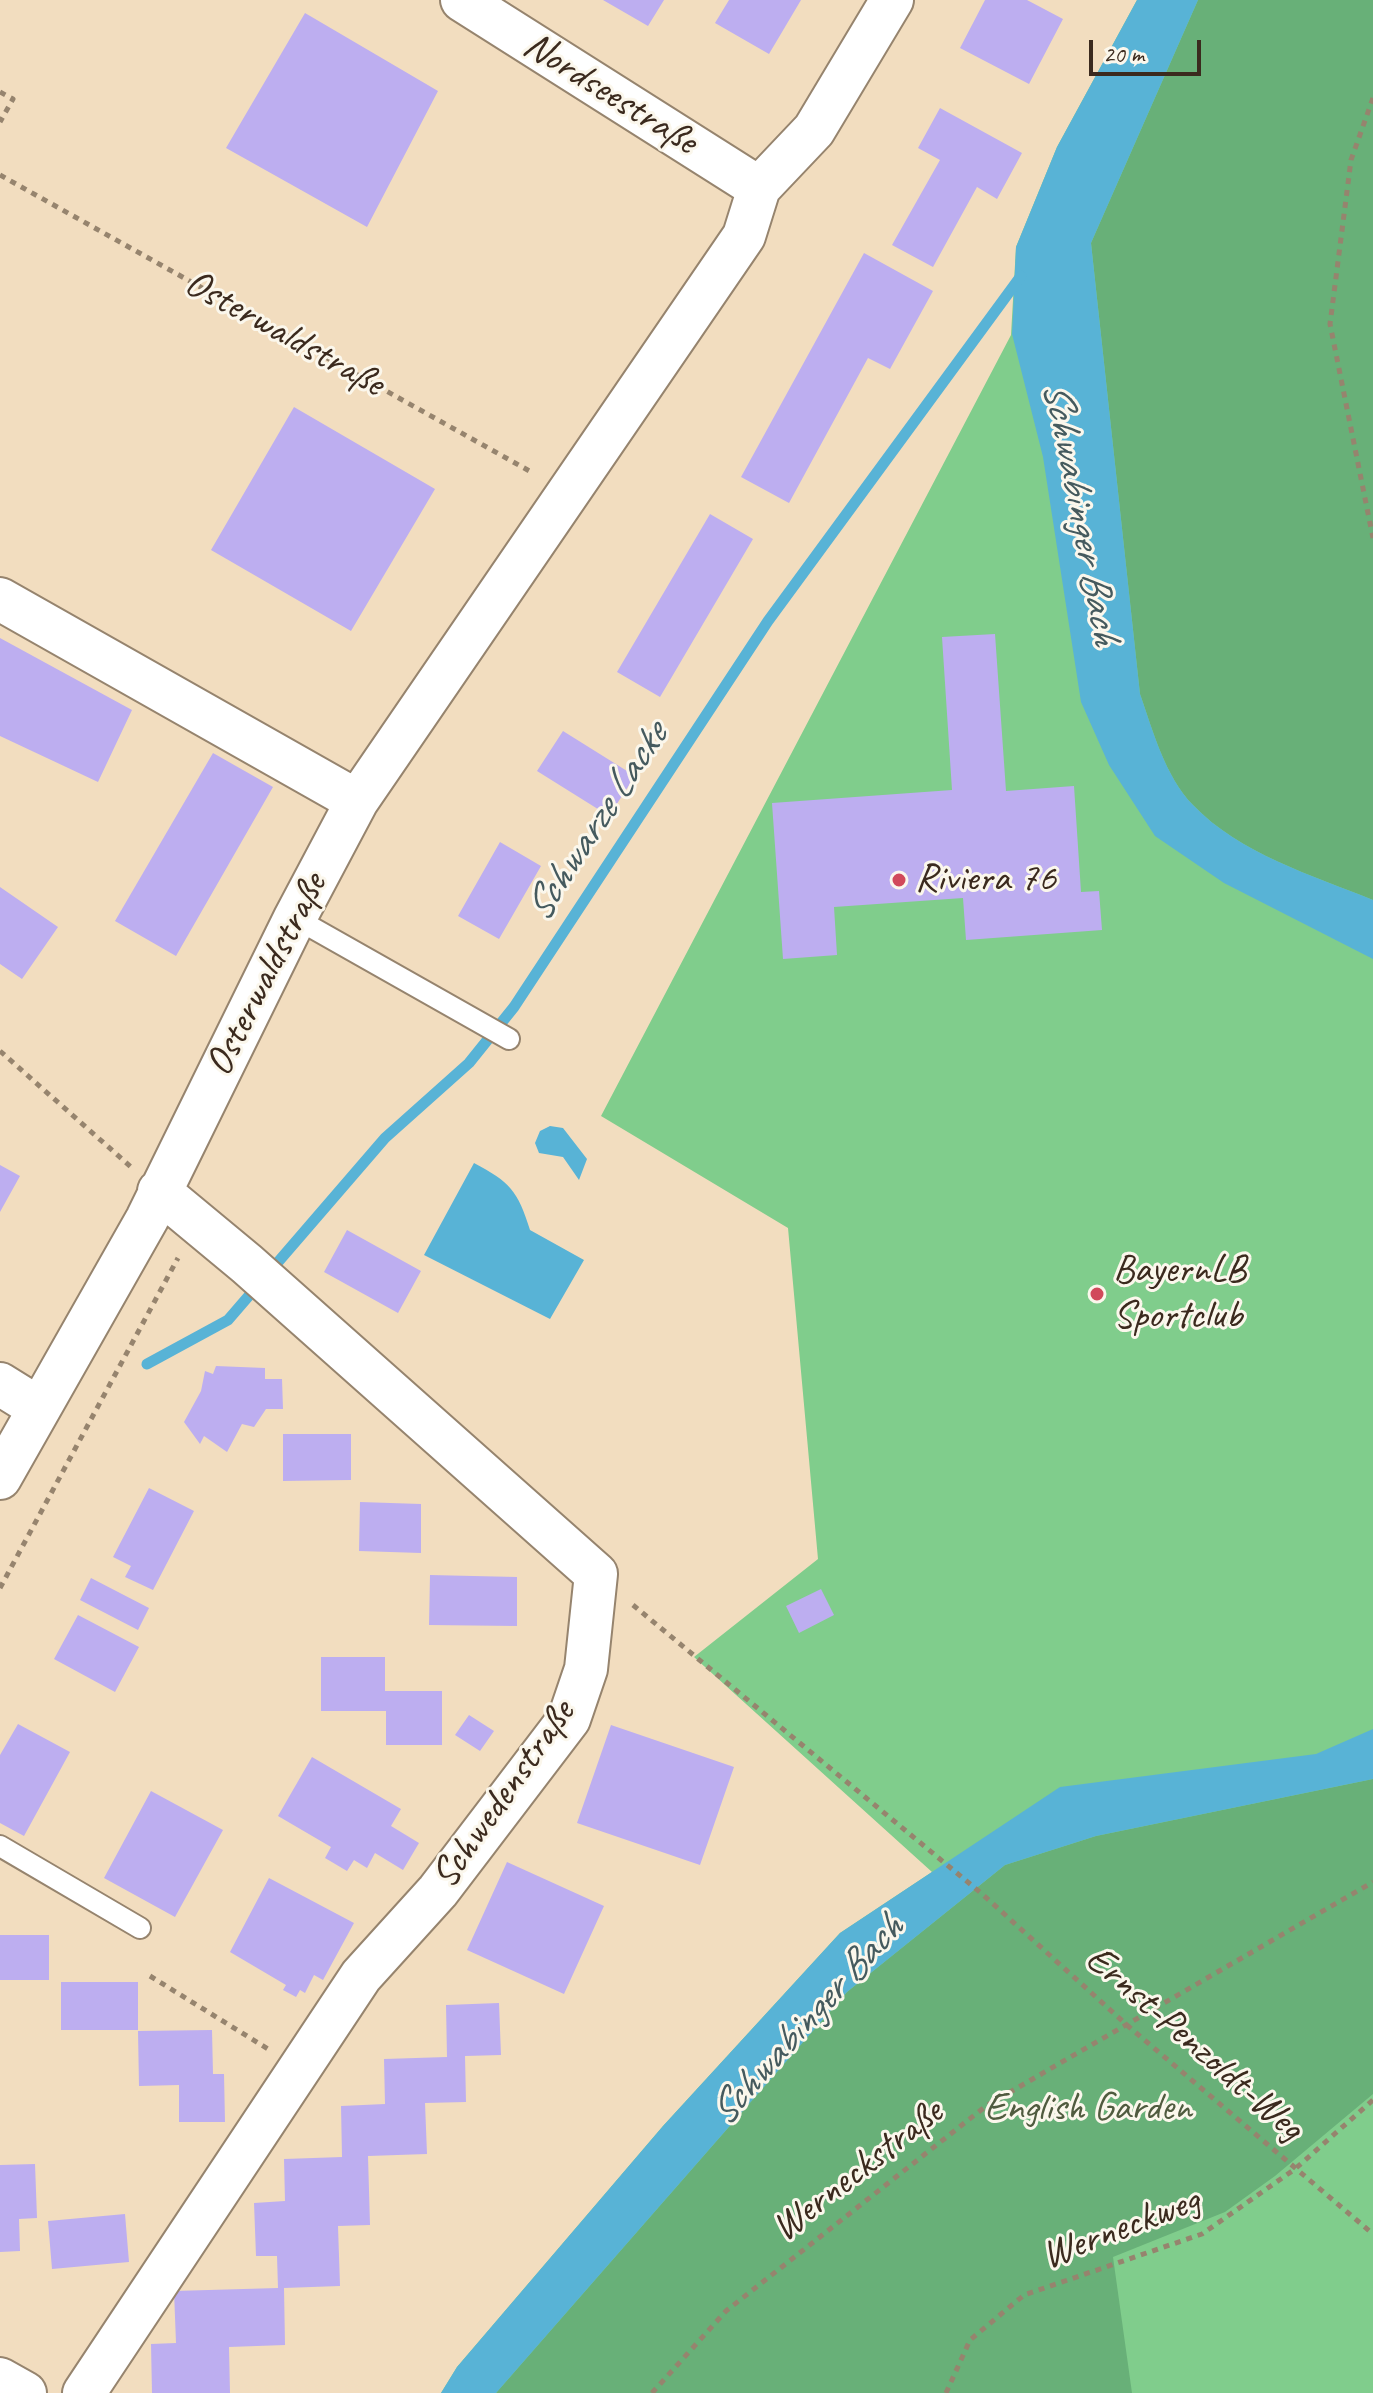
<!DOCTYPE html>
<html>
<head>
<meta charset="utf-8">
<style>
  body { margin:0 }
  #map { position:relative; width:1373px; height:2393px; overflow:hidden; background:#f2ddbf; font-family:Caveat,sans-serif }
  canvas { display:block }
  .scale { position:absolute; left:1089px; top:40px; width:112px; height:36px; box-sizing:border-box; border:4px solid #3b2a1e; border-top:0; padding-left:10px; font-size:24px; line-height:28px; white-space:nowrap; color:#3b2a1e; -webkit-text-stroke:6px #fbf7ec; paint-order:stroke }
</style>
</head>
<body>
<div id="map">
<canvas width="1373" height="2393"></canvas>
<div class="scale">20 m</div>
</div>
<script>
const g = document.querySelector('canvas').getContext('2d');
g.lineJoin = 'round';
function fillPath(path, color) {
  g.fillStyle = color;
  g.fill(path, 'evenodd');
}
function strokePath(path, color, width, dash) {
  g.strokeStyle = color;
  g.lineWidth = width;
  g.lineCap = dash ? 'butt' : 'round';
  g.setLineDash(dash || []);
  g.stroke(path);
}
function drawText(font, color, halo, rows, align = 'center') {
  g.font = font + ' Caveat,sans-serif';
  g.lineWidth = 6;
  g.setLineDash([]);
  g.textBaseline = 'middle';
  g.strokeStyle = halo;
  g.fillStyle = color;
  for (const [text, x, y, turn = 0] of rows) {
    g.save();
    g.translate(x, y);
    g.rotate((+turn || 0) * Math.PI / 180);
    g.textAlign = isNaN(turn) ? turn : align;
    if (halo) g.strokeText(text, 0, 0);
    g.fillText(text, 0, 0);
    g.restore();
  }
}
const green = new Path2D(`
  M1137,0H1373V2393H441L457,2367L663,2126L840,1933L932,1872L694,1657L818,1559L788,1228L601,1116L1011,335L1016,247L1057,147Z`);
const forest = new Path2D(`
  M1198,0H1373V900C1312,875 1240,854 1193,805C1165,776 1153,731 1140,694L1091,243Z
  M1373,1779V2094L1275,2176L1225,2212L1113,2257L1132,2393H496L847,1992L1005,1865L1096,1836Z`);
const water = new Path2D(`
  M1137,0H1198L1091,243L1140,694C1153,731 1165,776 1193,805C1240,854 1312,875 1373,900V959L1224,883L1155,836L1109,765L1081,702L1043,457L1012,334L1016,247L1057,147Z
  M550,1126L563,1128L587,1159L579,1180L563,1157L539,1153L535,1143L540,1131Z
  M474,1163C510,1182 518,1191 530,1230L584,1260L550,1319L424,1255Z
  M1373,1729V1779L1096,1836L1005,1865L847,1992L496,2393H441L457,2367L663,2126L840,1933L1060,1787L1316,1754Z`);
const stream = new Path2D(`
  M147,1364L228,1320L385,1138L469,1063L514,1007L768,621L1021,276`);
const building = new Path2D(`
  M603,0H664L648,26Z
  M729,0H801L769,54L715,23Z
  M985,0H1027L1063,19L1029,84L960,48Z
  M305,13L438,91L367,227L226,148Z
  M940,108L1022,153L997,199L977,187L933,267L892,245L940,160L918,148Z
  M864,253L933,291L890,369L868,358L789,503L741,477Z
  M294,407L435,489L351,631L211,550Z
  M710,514L753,539L660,697L617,672Z
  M995,634L1006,791L1074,786L1081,892L1099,891L1102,930L966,940L963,898L834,907L837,955L783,959L772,803L952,790L942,637Z
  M0,638L132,710L98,782L0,736Z
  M563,731L635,776L609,816L537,771Z
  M213,753L273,787L176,956L115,921Z
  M500,842L541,866L499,939L458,916Z
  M0,887L58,927L22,979L0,964Z
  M0,1165L20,1176L0,1212Z
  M347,1230L421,1271L398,1313L324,1272Z
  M216,1366L265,1368V1379H282L283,1409H266L254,1427L242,1424L227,1452L204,1436L200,1444L184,1422L201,1391L205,1371L213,1374Z
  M283,1434H351V1480L283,1481Z
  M149,1488L194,1511L153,1590L125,1577L131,1566L113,1557Z
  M360,1502L421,1504V1553L359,1551Z
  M430,1575L517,1577V1626L429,1625Z
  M91,1578L149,1608L138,1630L80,1600Z
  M821,1589L834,1615L799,1633L786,1606Z
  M78,1615L139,1647L115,1692L54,1659Z
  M321,1657H385V1691H442V1745H386V1711H321Z
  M469,1715L494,1731L480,1751L455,1735Z
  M18,1724L70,1752L24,1836L0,1823V1755Z
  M611,1725L734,1767L700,1865L577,1823Z
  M312,1757L401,1809L391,1826L419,1843L403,1870L375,1853L367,1868L354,1860L347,1871L325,1858L331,1847L278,1816Z
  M151,1791L223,1830L175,1917L104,1878Z
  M507,1862L604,1906L564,1994L467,1950Z
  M269,1878L354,1923L323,1980L314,1975L305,1993L300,1990L296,1997L283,1990L286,1985L230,1952Z
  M0,1935H49V1980H0Z
  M61,1982H138V2030H61Z
  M499,2003L501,2055L465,2056L466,2102L425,2103L427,2154L368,2156L370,2225L338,2226L340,2286L284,2288L285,2345L229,2347L230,2393H152L151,2344L176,2343L174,2291L278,2288L277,2256H256L254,2203L285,2201L284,2159L342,2157L341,2106L385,2104L384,2059L447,2057L446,2005Z
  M212,2030L213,2074H224L225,2122H179V2085L139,2086L138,2031Z
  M35,2164L37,2218L19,2219L20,2251L0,2252V2165Z
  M125,2214L129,2262L52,2269L48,2221Z`);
const path = new Path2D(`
  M0,92L13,99L0,122
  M1373,98L1351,160L1330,324L1373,538
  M0,175L533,473
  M0,1051L131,1167
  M0,1588L178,1258
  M633,1605L981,1893L1128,2026L1373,2234
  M150,1976L268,2049
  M652,2393L726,2311L986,2106L1373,1882
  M946,2393L970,2340L1024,2295L1202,2234L1295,2169L1373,2100`);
const lane = new Path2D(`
  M295,918L509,1039
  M0,1846L140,1928`);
const street = new Path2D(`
  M462,0L759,188
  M0,599L357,801
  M0,1384L37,1407
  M0,1478L147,1219L295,918L357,801L744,236L759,188L814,130L892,0
  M0,2379L25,2393
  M84,2393L361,1976L438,1891L569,1719L586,1669L596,1574L247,1264L159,1191`);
const markers = [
  [899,880,8,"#d1495b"],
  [1097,1294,8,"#d1495b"]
];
const streetNames = [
  ["Nordseestraße",610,94,32],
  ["Osterwaldstraße",284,334,29],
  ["Osterwaldstraße",267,975,-63],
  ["Schwedenstraße",504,1795,-55],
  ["Ernst-Penzoldt-Weg",1194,2044,41],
  ["Werneckstraße",858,2171,-38],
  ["Werneckweg",1121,2229,-21]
];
const poiNames = [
  ["Riviera 76",915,880],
  ["BayernLB",1113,1271],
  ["Sportclub",1113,1317]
];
const parkNames = [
  ["English Garden",1088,2109]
];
const waterNames = [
  ["Schwabinger Bach",1080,513,79],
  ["Schwarze Lacke",597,823,-57],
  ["Schwabinger Bach",807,2021,-48]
];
fillPath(green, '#80cd8c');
fillPath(forest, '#68b078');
fillPath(water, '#58b3d6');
strokePath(stream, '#58b3d6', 11);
fillPath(building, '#bdaef0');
strokePath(lane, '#96846e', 24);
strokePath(street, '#96846e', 46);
strokePath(path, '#96846e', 5, [6, 6]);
strokePath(lane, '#fff', 20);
strokePath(street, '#fff', 42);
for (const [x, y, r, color] of markers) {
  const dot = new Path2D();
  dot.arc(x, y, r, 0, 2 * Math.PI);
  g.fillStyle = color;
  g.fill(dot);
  strokePath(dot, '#fbf7ec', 3);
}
drawText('40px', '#3b2a1e', '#fbf7ec', streetNames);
drawText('40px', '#3b2a1e', '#fbf7ec', poiNames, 'left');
drawText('40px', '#505b3f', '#fbf7ec', parkNames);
drawText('italic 42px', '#455a5e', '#fbf7ec', waterNames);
</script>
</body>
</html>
